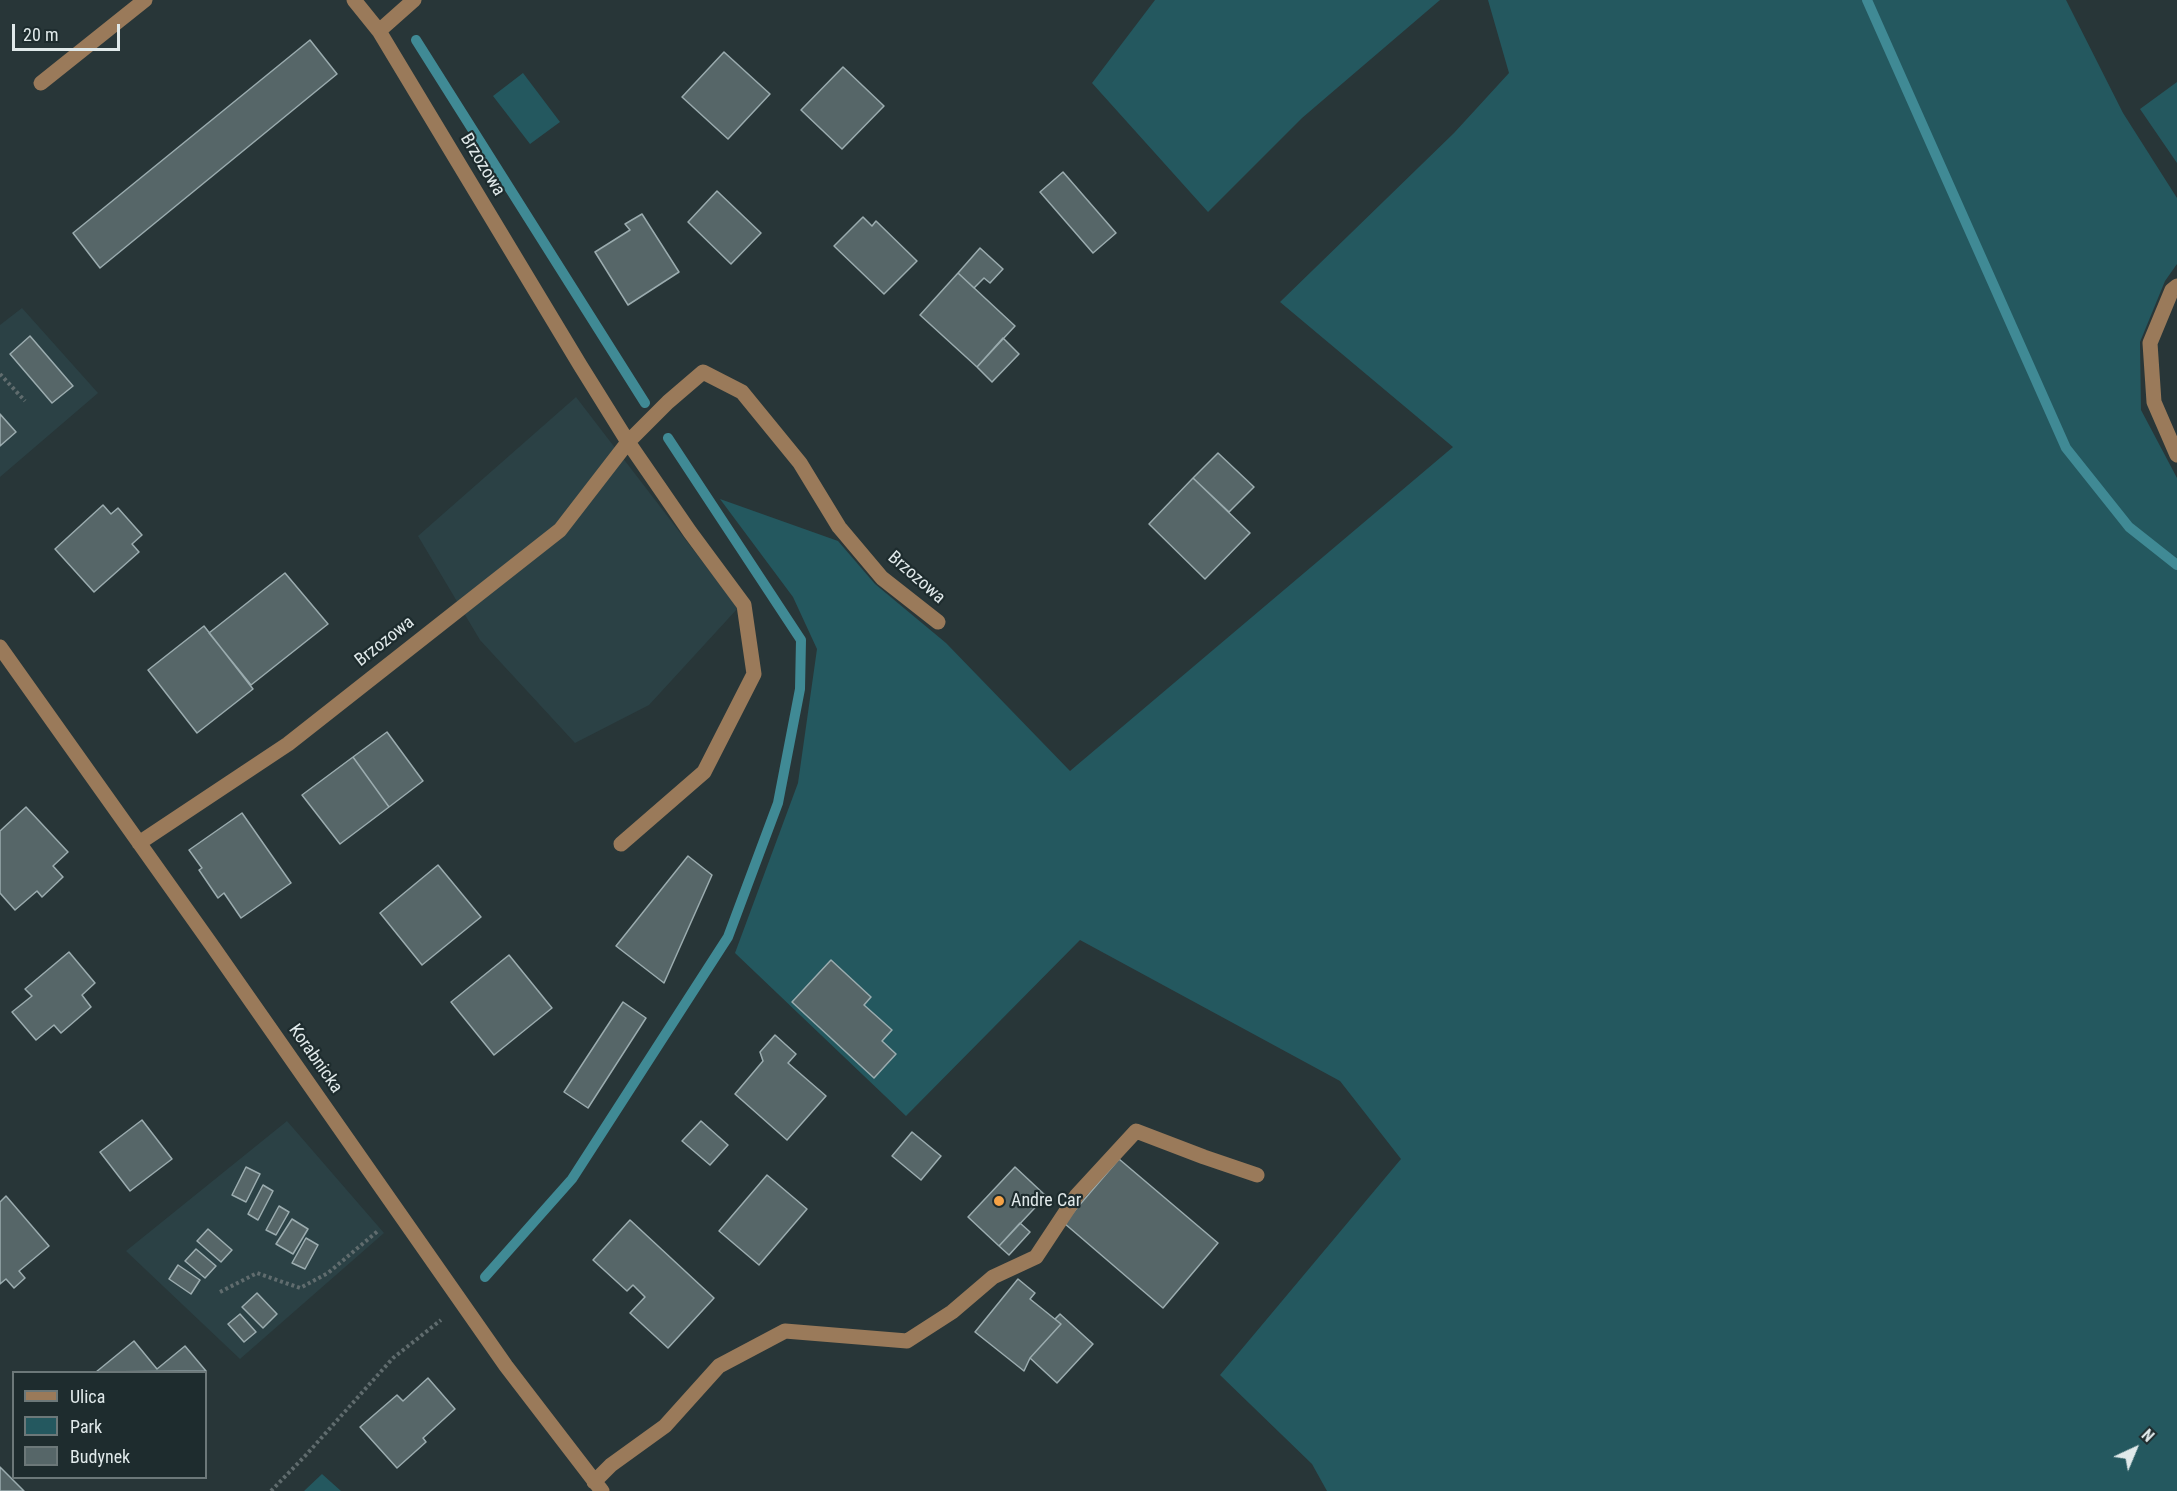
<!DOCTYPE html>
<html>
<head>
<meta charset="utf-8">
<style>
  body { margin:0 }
  #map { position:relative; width:2177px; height:1491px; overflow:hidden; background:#283638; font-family:"Roboto Condensed",sans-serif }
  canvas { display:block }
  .legend { position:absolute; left:12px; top:1371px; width:195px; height:108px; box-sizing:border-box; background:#1e2c2e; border:2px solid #6c7879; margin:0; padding:8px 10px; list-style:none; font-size:18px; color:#e0e9ea }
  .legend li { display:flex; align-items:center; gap:12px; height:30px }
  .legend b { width:30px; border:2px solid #6c7879 }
  .north { position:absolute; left:2105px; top:1419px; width:60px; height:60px; -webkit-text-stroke:4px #1e2c2e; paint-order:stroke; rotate:44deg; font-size:16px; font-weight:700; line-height:24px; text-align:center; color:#e0e9ea }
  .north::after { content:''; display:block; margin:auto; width:21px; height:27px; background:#e0e9ea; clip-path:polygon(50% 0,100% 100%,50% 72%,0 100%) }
  .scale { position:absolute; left:12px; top:24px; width:108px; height:27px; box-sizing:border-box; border:3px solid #e0e9ea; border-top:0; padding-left:8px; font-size:18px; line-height:21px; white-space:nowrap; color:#e0e9ea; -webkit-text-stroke:4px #1e2c2e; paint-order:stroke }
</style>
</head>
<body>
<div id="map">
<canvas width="2177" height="1491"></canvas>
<ul class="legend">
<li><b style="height:8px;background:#9a7a5a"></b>Ulica</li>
<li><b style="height:16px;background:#24585f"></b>Park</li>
<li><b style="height:16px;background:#566668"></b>Budynek</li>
</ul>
<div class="north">N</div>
<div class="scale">20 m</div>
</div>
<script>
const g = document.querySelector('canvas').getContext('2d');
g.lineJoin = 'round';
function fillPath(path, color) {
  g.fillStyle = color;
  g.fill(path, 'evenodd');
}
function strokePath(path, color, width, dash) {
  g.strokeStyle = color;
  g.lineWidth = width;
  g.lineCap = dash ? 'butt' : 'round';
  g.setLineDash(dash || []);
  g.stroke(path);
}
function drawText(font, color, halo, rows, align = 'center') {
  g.font = font + ' "Roboto Condensed",sans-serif';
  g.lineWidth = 4.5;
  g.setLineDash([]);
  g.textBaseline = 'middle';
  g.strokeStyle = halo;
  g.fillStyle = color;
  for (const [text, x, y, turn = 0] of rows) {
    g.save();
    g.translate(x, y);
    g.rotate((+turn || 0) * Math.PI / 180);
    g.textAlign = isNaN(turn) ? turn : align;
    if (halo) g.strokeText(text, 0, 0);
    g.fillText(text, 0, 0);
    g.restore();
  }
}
const built = new Path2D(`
  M22,308L98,393L0,477V325Z
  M576,397L738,608L649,705L575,743L480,640L418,536Z
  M287,1121L384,1233L240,1359L126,1251Z`);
const green = new Path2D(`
  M1155,0H1440L1302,118L1208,212L1092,83Z
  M1488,0H2066L2123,113L2177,198V264L2165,281L2140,342L2141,410L2177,478V1491H1327L1312,1464L1220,1375L1401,1159L1340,1081L1080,940L906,1116L735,953L798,783L817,649L793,597L720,499L838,541L875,584L946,643L1070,771L1453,447L1280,302L1454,133L1509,73Z
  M523,73L560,122L530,144L493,96Z
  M2177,82V163L2140,109Z
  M322,1474L341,1491H304Z`);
const stream = new Path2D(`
  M1867,0L2066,448L2129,527L2177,565
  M416,40L645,403
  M485,1277L572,1179L728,937L778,803L800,689L801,640L668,438`);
const building = new Path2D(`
  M310,40L337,74L100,268L73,233Z
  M724,52L770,94L728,139L682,97Z
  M843,67L884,106L842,149L801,110Z
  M1063,172L1116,233L1093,253L1040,192Z
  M717,191L761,233L731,264L688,222Z
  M642,214L679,272L628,305L595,252L630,230L625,224Z
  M863,217L872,226L876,221L917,261L884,294L834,246Z
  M980,248L1003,269L990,283L984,278L974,288L958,273Z
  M958,273L1015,326L977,367L920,315Z
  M30,336L73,386L52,403L10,354Z
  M1003,338L1019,354L992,382L977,367Z
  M0,414L16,432L0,446Z
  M1218,453L1254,487L1229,512L1193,478Z
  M1193,478L1250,533L1205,579L1149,524Z
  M103,505L111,514L118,508L142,535L132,544L139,552L94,592L55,549Z
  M285,573L328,624L251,685L209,633Z
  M204,626L253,689L197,733L148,670Z
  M387,732L423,781L389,807L353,757Z
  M353,757L389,807L340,844L302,795Z
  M26,807L68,852L53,866L63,877L42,897L37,891L15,910L0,893V831Z
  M242,813L291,883L241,918L224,893L218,898L199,870L202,868L189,850Z
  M688,856L712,875L664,983L616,946Z
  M438,865L481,917L422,965L380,913Z
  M69,952L95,983L82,995L91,1007L61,1033L54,1025L36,1040L12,1012L32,996L25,989Z
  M509,955L552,1008L494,1055L451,1002Z
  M831,960L871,997L864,1005L892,1030L882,1041L896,1054L874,1078L792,1002Z
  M623,1002L646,1018L588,1108L564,1092Z
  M775,1035L796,1054L788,1063L826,1096L787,1140L735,1094L763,1061L760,1052Z
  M142,1120L172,1159L130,1191L100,1152Z
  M701,1121L728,1145L710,1165L682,1141Z
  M912,1132L941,1156L921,1180L892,1156Z
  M1119,1159L1218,1243L1163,1308L1064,1223Z
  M246,1167L260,1174L246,1202L232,1195Z
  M1015,1167L1046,1196L999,1246L968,1217Z
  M767,1175L807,1209L759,1265L719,1231Z
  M263,1185L273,1191L258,1220L248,1214Z
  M6,1196L49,1246L19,1271L25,1278L14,1288L6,1279L0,1284V1202Z
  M279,1206L289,1212L276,1235L266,1230Z
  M292,1219L308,1229L293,1254L276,1244Z
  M630,1220L714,1298L668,1348L630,1313L645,1297L633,1285L627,1291L593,1260Z
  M1020,1223L1030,1232L1009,1255L999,1246Z
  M208,1229L232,1250L221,1262L197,1241Z
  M306,1238L318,1245L305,1269L292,1263Z
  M196,1249L216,1266L205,1278L185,1261Z
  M178,1265L200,1280L191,1294L169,1279Z
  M1018,1279L1035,1293L1030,1299L1061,1324L1030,1358L1024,1371L975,1332Z
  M257,1293L277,1314L263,1328L242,1307Z
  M240,1314L256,1332L244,1342L228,1324Z
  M1060,1314L1093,1344L1057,1383L1030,1358L1061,1324L1055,1319Z
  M134,1341L157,1369L185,1346L206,1371L96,1372Z
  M428,1378L455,1409L423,1438L426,1442L397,1468L360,1427L397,1395L403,1401Z
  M0,1467L24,1491H0Z`);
const path = new Path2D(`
  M0,374L25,401
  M220,1292L257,1273L300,1288L328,1273L379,1230
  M271,1491L306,1455L393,1358L441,1320`);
const minor = new Path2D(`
  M354,0L379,31
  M414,0L379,31L580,365L628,442L668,402L703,372L742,392L800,463L839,527L882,578L938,622
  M41,83L145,0
  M2177,286L2172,290L2150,343L2154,402L2177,455
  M0,647L211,944L506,1366L602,1491
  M139,843L288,744L560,530L628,442L690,532L744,605L754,674L704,772L621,844
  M594,1482L611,1465L665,1426L719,1366L785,1331L907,1341L952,1312L993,1277L1036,1257L1077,1195L1136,1131L1204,1157L1257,1175`);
const markers = [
  [999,1201,6,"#f5a246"]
];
const streetNames = [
  ["Brzozowa",482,165,59],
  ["Brzozowa",916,578,41],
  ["Brzozowa",385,642,-38],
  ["Korabnicka",315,1059,55]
];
const poiNames = [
  ["Andre Car",1011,1201]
];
fillPath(built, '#2b4145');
fillPath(green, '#24585f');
strokePath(stream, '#408a95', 10);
fillPath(building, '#566668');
strokePath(building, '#9bacaf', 1.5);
strokePath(path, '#606c6e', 4, [3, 3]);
strokePath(minor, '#9a7a5a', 15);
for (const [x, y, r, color] of markers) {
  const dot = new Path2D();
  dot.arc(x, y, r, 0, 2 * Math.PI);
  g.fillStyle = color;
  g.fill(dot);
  strokePath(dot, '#1e2c2e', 2);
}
drawText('18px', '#e0e9ea', '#1e2c2e', streetNames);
drawText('18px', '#e0e9ea', '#1e2c2e', poiNames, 'left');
</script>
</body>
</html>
